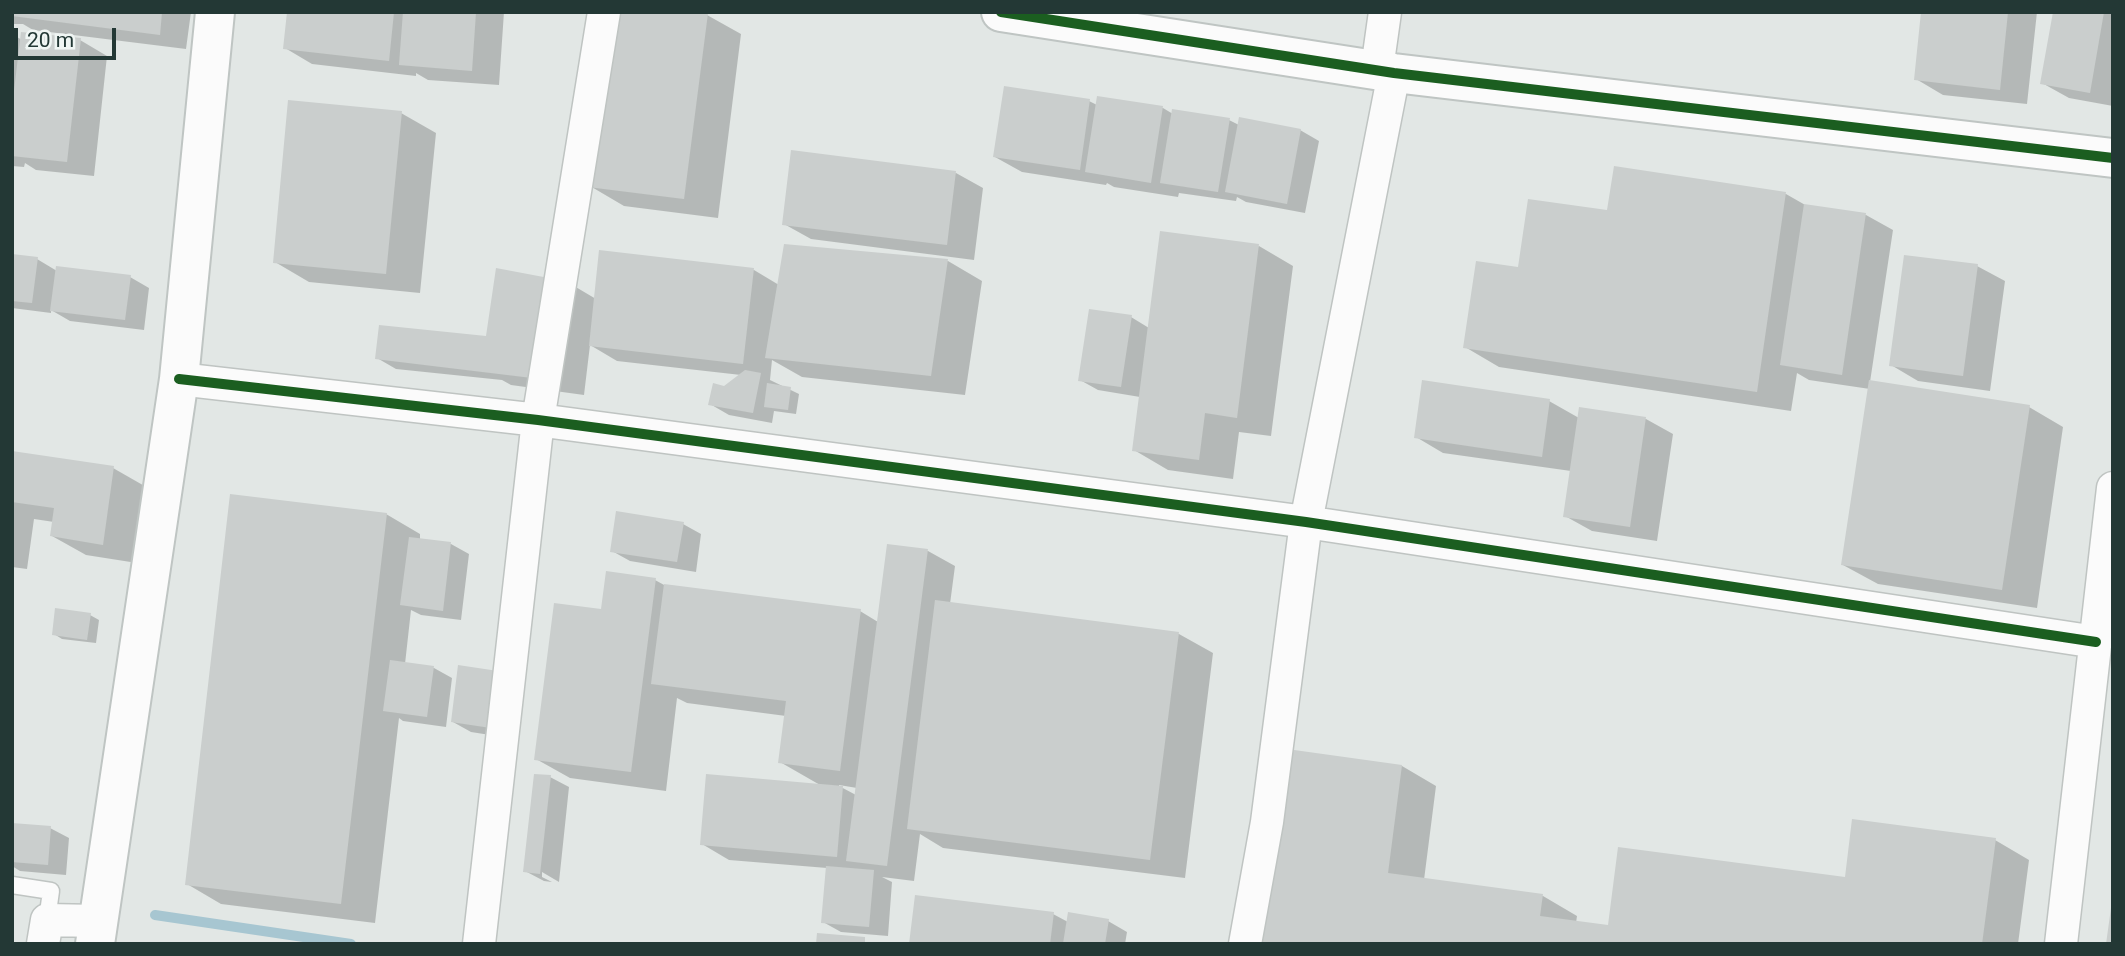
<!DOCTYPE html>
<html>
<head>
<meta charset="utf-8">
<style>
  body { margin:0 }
  #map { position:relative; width:2125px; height:956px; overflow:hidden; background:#e2e7e5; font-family:Roboto,sans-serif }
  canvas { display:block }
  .frame { position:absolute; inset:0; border:14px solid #233835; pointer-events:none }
  .scale { position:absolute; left:14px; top:28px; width:102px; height:32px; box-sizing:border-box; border:4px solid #233835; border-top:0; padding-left:9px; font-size:21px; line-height:24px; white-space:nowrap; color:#233835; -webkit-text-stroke:5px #f0f6f4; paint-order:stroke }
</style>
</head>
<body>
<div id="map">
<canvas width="2125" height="956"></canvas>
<div class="frame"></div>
<div class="scale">20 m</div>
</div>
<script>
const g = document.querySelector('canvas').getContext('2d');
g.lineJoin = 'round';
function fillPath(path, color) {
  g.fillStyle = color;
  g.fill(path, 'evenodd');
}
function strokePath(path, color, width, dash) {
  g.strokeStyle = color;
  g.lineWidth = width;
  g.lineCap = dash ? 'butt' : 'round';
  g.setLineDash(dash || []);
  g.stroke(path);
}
const shadow = new Path2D(`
  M12,12H191L186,49L33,30L23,24H12Z
  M289,12H504L499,85L428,80L416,73V76L312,64L285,48Z
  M613,12H688L707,15L741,34L718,218L624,206L590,186Z
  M1923,12H2037L2027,104L1943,95L1916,79Z
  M2055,12H2113V106L2069,98L2042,83Z
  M12,34L22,40H80L107,56L94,176L36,170L25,163L24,167L12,166Z
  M1089,101L1097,105L1163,108L1173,114L1229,120L1239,125L1300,130L1319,141L1305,213L1246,202L1237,197L1236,201L1179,193L1178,197L1114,187L1107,183L1106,185L1022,172L995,157Z
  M401,113L436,133L420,293L309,282L275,262Z
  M956,173L983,188L974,260L811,239L784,224Z
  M1786,194L1807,206L1866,215L1893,230L1870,382L2029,407L2063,427L2037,608L1878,584L1843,565L1870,389L1809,380L1797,373L1791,411L1499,367L1465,347L1520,269L1609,212Z
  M1259,246L1293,266L1271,436L1239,432L1233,479L1168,470L1134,450L1140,397L1098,390L1080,380L1131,317L1149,328Z
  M601,252L754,270L779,285L948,261L982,281L965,395L802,377L772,360L770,380L799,394L796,414L774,411L772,423L729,415L710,404L725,388L741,375L617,361L590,345L584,395L511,385L502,380L396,369L377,358L485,338L569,283L596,299Z
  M12,256L37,259L57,271L130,277L149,288L144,330L70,321L51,310V313L12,308Z
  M1977,266L2005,281L1990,391L1918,381L1891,365Z
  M1549,401L1579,418L1646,419L1673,434L1657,541L1592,531L1565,516L1571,471L1443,453L1416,437Z
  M12,453L113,468L148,488L137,563L86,555L52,536L54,522L34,519L27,569L12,567Z
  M386,514L420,534V540L451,544L469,554L461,620L421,615L411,610L405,664L434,668L452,678L446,727L403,721L399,718L375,923L221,904L187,884Z
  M683,524L701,534L696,572L630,561L612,551Z
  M888,546L928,551L955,566L950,604L1179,634L1213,653L1185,878L943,848L920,834L914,881L882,877L892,882L888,936L841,932L823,922L827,868L729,860L702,844L820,785L780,762L786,716L687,703L677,698L666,791L570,778L536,759L602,611L655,580L666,586L860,611L878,622ZM839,785L857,788L856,795L839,786Z
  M90,615L99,620L96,643L62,639L54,634Z
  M460,667L509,738L471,732L453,722Z
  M1288,751L1402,766L1436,786L1424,880L1543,896L1577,916L1576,923L1609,927L1846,879L1995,840L2029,860L2018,944H1263Z
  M550,777L569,787L559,882L542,872V877L552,882L544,881L525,871Z
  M12,825L50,828L69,838L66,875L20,871L12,866Z
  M1053,914L1068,922L1108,921L1127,932L1125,944H910Z`);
const stream = new Path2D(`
  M155,915L351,944`);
const building = new Path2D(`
  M12,12H162L160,35L12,16Z
  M287,12H394L389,61L283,49Z
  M403,12H476L472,71L399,65Z
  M611,12L708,13L684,199L588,187Z
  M1921,12H2008L2000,90L1914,80Z
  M2053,12H2104L2090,93L2040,84Z
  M21,32L81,38L67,162L12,156V108Z
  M1004,86L1090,99L1080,170L993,157Z
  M1097,96L1163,106L1151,183L1085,172Z
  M288,100L402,111L386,274L273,263Z
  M1172,109L1230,118L1218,192L1160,183Z
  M1239,117L1301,129L1287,204L1225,192Z
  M791,150L956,171L947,245L782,225Z
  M1614,166L1786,192L1757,392L1463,348L1476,261L1518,267L1528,199L1607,210Z
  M1804,204L1866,213L1842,375L1780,365Z
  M1160,231L1259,244L1237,418L1205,413L1199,460L1132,451Z
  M784,244L948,259L931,376L765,358Z
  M599,250L754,268L743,364L589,346Z
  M12,254L38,257L32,303L12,301Z
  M1904,255L1978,264L1963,376L1889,366Z
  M56,266L131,275L125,320L50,311Z
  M496,268L570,282L557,381L375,359L379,325L486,336Z
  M1089,309L1132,315L1121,387L1078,381Z
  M745,370L761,373L753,413L708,405L713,383L724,386Z
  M1422,380L1550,399L1542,457L1414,438Z
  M1869,380L2030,405L2002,590L1841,565Z
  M767,383L791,387L788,410L764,407Z
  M1579,407L1646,417L1630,527L1563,517Z
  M12,451L114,466L103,545L50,536L54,508L12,502Z
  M230,494L387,513L341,904L185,885Z
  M616,511L684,522L677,562L610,552Z
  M409,537L451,542L443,611L400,605Z
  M887,544L928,549L887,866L846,861Z
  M606,571L656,578L631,772L534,760L554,603L601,609Z
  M664,584L861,609L840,771L778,763L786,701L651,684Z
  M935,600L1179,632L1150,860L907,829Z
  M55,608L91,613L87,640L52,635Z
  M390,660L434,666L427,717L383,711Z
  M458,665L498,671L491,728L451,722Z
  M1287,749L1402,765L1388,873L1543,894L1540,916L1608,925L1618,847L1845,877L1852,819L1996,838L1982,944H1261Z
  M534,774L551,775L540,874L523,872Z
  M706,774L843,786L837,857L700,845Z
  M12,823L51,826L48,865L12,862Z
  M826,866L874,870L869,927L821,923Z
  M915,895L1054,912L1050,944H909Z
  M2111,908H2113V944H2106Z
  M1068,912L1109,919L1105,944H1063Z
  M817,933L865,937V944H816Z`);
const lane = new Path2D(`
  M12,885L51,891L47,920`);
const street = new Path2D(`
  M1377,69L1385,12
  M179,379L538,420L1306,522L2096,642
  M43,944L47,920L98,921
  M479,944L538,420L604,12
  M1245,944L1267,822L1306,522L1394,73
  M2061,944L2113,488`);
const secondary = new Path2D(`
  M1001,12L1394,73L2113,158
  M95,944L179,379L215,12`);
const cycleway = new Path2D(`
  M1001,12L1394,73L2113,158
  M179,379L538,420L1306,522L2096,642`);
fillPath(shadow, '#0003');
strokePath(stream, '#a7c6d1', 10);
fillPath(building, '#cacecd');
strokePath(lane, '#bfc4c2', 19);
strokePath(street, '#bfc4c2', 35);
strokePath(secondary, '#bfc5c3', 42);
strokePath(lane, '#fbfbfb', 16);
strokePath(street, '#fbfbfb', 32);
strokePath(secondary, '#fbfbfb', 38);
strokePath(cycleway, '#1b5e20', 10);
</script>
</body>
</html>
